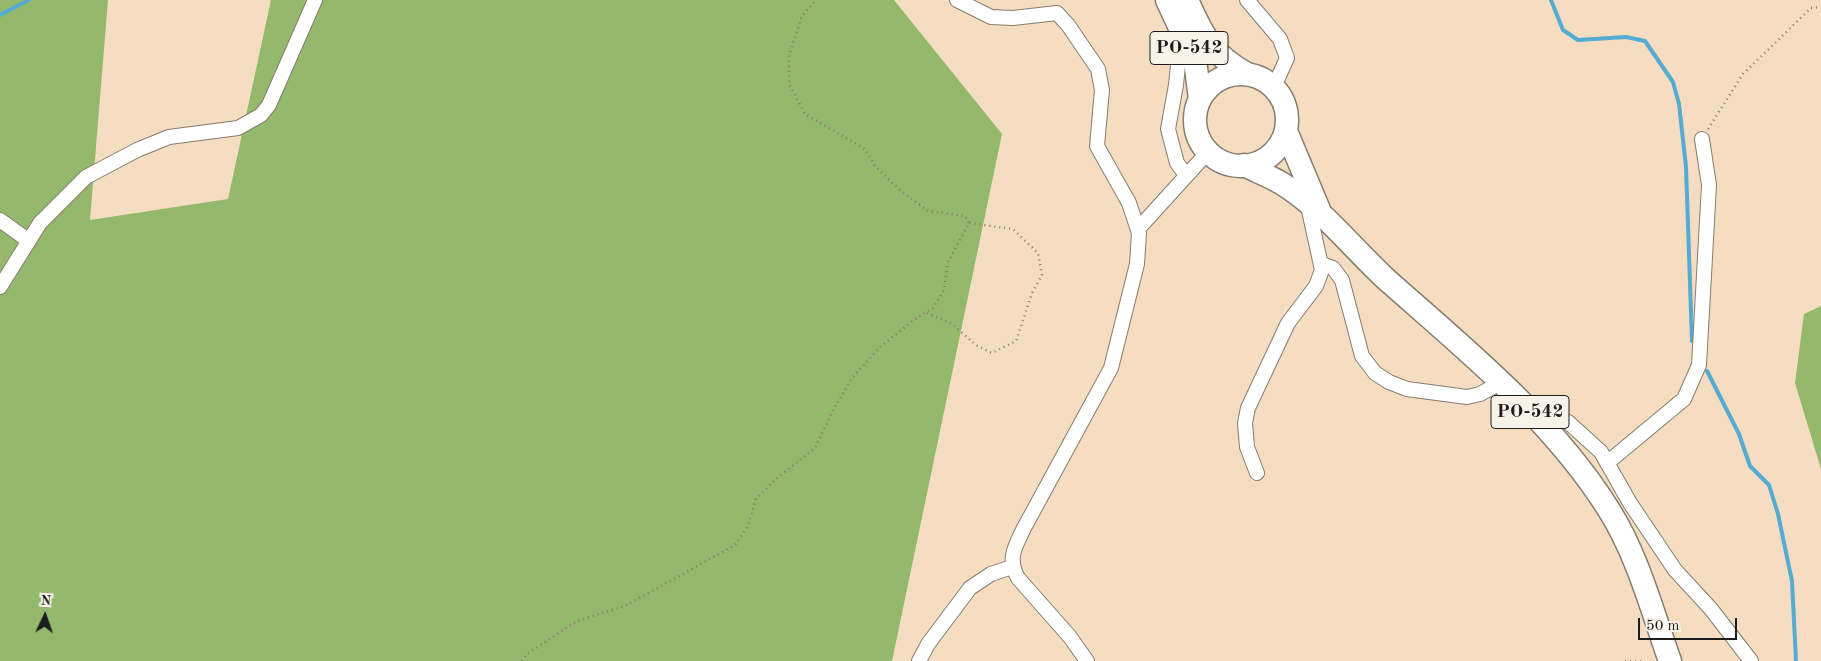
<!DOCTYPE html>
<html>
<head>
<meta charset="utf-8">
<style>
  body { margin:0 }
  #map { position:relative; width:1821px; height:661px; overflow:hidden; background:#f4ddc1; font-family:"Old Standard TT",serif }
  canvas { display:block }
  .north { position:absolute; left:20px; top:591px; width:50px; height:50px; -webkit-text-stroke:4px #f7f3e8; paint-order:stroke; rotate:3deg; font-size:14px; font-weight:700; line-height:20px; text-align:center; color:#1c1c1c }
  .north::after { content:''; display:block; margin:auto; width:18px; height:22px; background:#1c1c1c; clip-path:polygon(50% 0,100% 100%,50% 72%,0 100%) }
  .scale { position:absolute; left:1638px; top:618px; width:99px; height:22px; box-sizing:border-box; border:2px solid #1c1c1c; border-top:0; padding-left:6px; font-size:15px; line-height:18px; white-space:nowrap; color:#1c1c1c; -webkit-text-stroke:4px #f7f3e8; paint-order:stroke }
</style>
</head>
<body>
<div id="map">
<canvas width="1821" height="661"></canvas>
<div class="north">N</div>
<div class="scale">50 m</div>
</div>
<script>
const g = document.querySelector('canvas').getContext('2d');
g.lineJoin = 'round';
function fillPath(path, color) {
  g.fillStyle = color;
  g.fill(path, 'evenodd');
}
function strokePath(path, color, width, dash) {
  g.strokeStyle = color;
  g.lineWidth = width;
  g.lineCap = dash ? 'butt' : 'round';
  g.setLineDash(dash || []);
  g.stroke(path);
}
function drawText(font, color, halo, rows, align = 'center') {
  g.font = font + ' "Old Standard TT",serif';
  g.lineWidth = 5;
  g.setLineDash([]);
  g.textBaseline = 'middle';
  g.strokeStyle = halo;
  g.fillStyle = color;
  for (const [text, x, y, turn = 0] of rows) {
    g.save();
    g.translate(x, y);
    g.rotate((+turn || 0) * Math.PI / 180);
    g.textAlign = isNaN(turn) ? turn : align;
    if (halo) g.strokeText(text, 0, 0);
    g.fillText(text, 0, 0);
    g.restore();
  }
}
const forest = new Path2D(`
  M0,0H108L90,220L228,199L271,0H894L1002,134L892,661H0Z
  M1821,306V469L1795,383L1804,314Z`);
const stream = new Path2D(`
  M1551,0L1563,30L1578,40L1626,37L1645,41L1673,82L1679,104L1686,167L1692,341
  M0,15L29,0
  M1707,371L1739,434L1750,466L1769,485L1778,514L1792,581L1796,661`);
const path = new Path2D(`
  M1708,129L1743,74L1811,8L1821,7
  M927,313L952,324L976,345L992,353L1016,341L1032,293L1042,275L1038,253L1013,229L969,223
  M522,661L527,654L577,621L625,606L735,545L748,526L756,499L776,479L815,448L836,405L852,378L879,348L915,319L933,308L944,290L948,262L969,223L965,216L928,211L901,191L875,166L865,149L805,114L789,84V55L802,16L816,0
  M1625,661H1642`);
const street = new Path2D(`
  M957,0L991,17L1013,18L1057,13L1068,25L1098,69L1102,90L1097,146L1129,203L1139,233L1137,264L1111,368L1024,528C1015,547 1007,558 1018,578L1070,637L1087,661
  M1247,0L1280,39L1287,58L1274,87
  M1181,35L1176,85L1168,129L1177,163L1186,175
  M0,220L29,241
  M1138,229L1208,152
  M1322,264L1333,268L1342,280L1362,356L1375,373L1389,382L1407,389L1467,397L1480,394L1500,383
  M0,287L40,223L86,177L137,150L169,137L238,128L261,115L269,105L315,0
  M1528,404L1568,422L1601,452L1630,503L1675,570L1711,609L1751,661
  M1607,463L1684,399L1699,365L1709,185L1702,139
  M1257,473L1247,447L1245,423L1248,408L1288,323L1316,286L1322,270L1308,206
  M919,661L928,644L970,588L991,574L1012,567`);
const primary = new Path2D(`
  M1167,0L1195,60L1200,99
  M1187,0C1203,36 1212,55 1247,74
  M1195 120a46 46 0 1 1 92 0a46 46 0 1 1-92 0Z
  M1286,131L1320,212
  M1244,165C1256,171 1269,176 1281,183C1322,208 1352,248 1387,280C1466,350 1553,420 1609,510C1638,556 1652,611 1670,661`);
const shields = [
  [1189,48,78],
  [1530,412,78]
];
const shieldNames = [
  ["PO-542",1189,48],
  ["PO-542",1530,412]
];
fillPath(forest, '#94b86c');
strokePath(stream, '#55abd2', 4);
strokePath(street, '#887c6e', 16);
strokePath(primary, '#887c6e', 25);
strokePath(path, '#887c6e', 2.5, [1, 4]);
strokePath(street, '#fff', 14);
strokePath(primary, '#fff', 22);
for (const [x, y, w] of shields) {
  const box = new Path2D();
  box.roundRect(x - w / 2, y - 16.5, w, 33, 4);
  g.fillStyle = '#f7f3e8';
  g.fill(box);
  strokePath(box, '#1c1c1c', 1);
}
drawText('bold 19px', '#1c1c1c', null, shieldNames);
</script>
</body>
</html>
